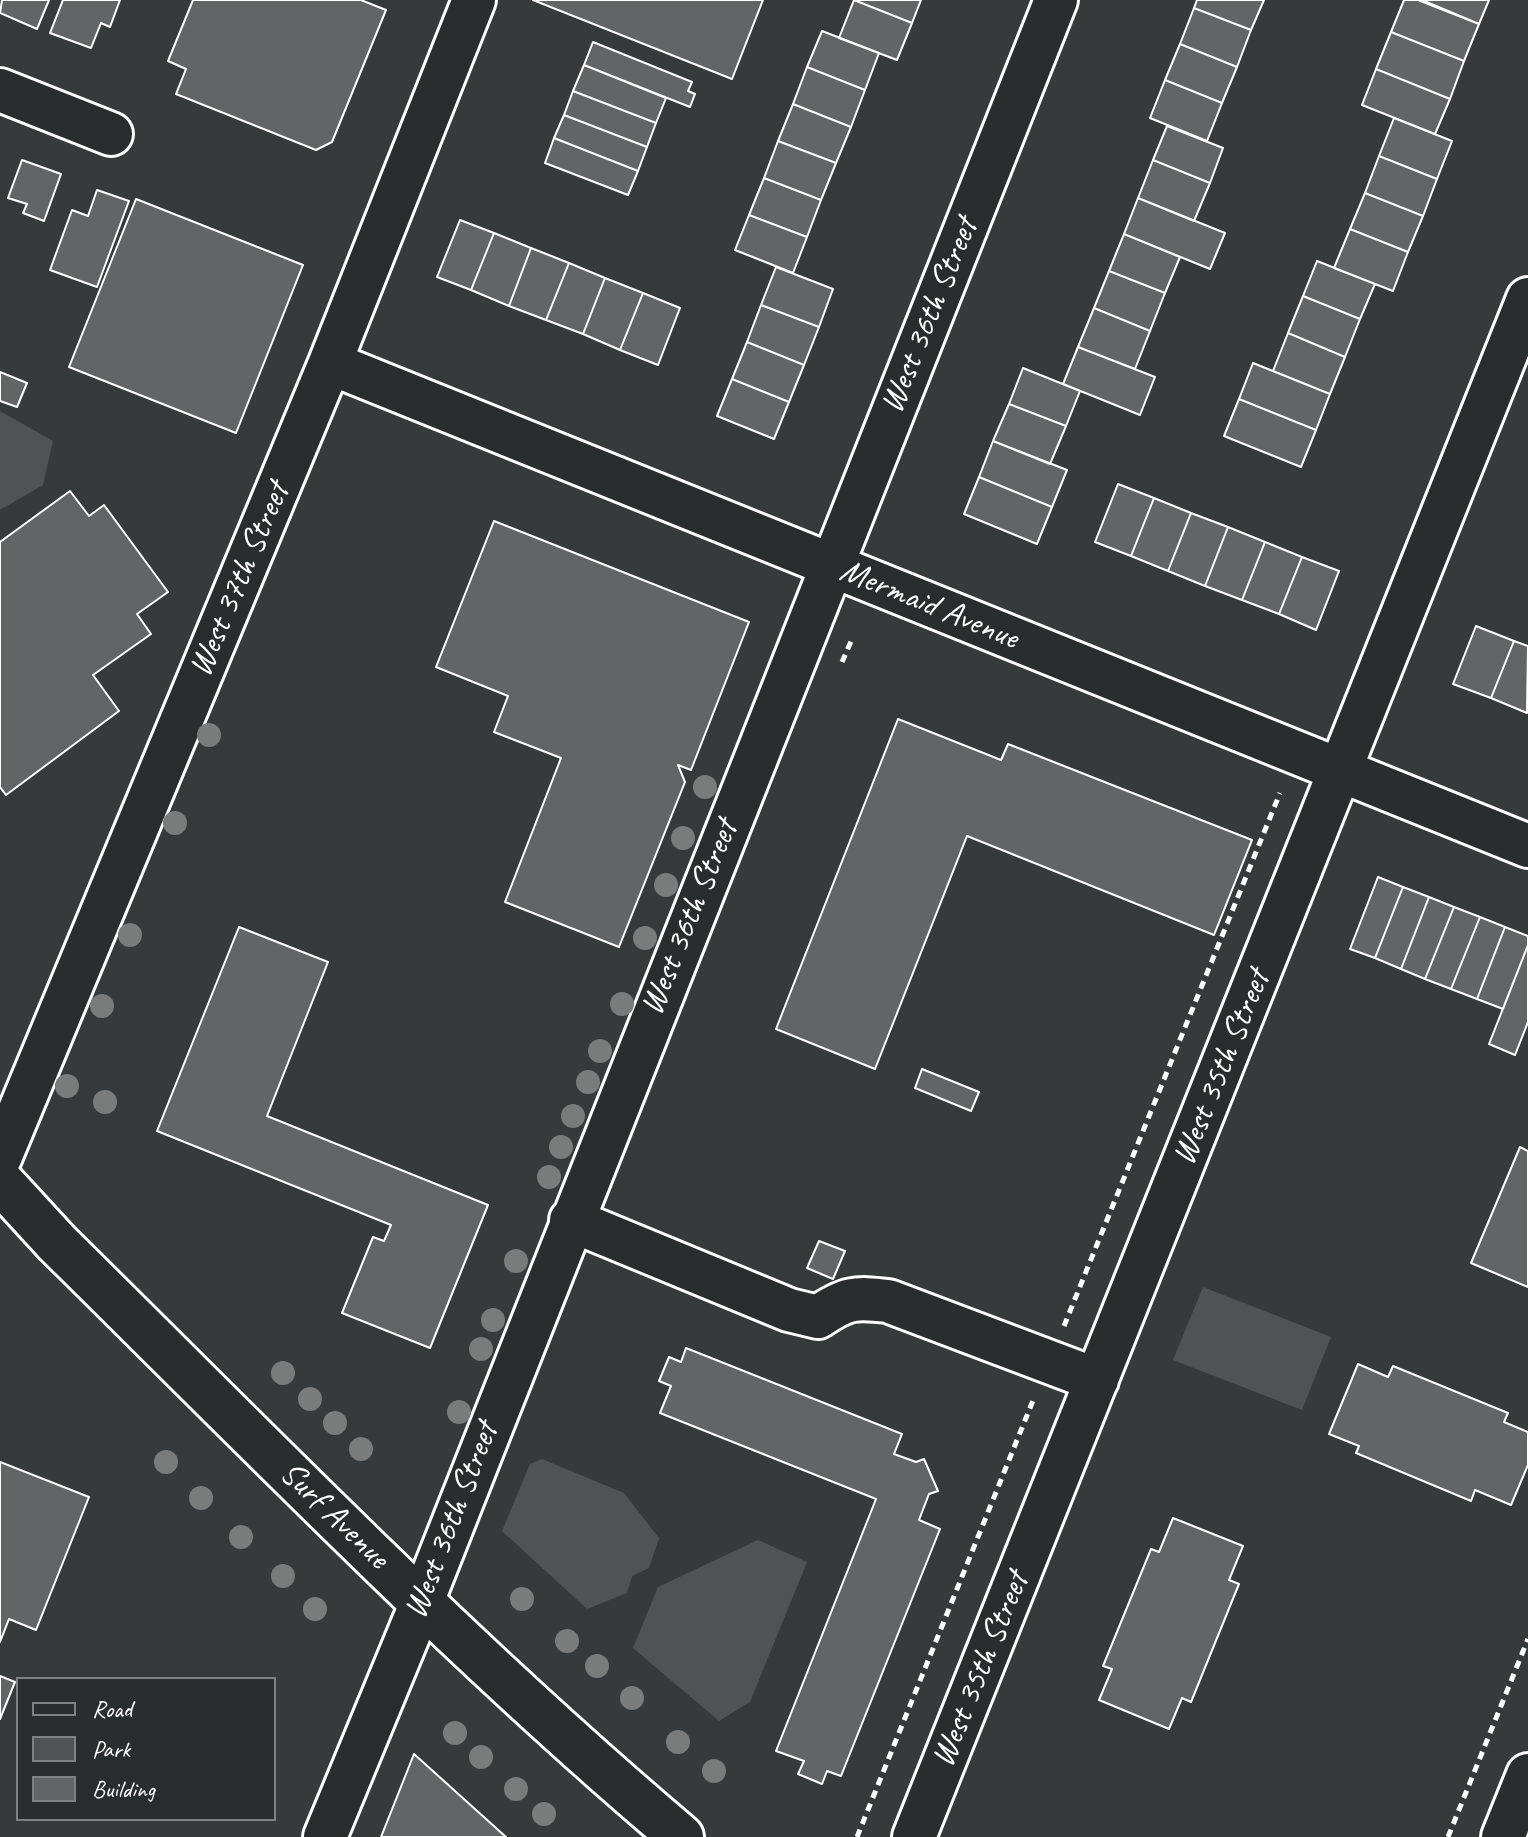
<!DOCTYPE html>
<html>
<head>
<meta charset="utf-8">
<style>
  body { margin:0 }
  #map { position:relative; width:1528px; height:1837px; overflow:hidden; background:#373a3b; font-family:Caveat,sans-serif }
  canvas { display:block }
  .legend { position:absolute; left:16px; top:1677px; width:260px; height:144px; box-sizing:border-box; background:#2a2d2e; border:2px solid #7f8182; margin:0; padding:10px 14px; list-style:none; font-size:24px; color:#fff }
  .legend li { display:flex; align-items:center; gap:16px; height:40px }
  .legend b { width:40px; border:2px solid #7f8182 }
</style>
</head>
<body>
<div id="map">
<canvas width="1528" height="1837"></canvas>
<ul class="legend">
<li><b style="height:10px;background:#2a2d2e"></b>Road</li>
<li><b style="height:22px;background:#505354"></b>Park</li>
<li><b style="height:22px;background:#636465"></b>Building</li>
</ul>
</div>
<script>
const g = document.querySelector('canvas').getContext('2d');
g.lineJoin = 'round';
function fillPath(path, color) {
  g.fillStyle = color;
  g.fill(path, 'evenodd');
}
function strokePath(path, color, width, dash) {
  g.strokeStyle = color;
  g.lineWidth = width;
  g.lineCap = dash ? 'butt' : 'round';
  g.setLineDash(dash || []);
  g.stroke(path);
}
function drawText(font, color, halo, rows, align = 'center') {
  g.font = font + ' Caveat,sans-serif';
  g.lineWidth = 6;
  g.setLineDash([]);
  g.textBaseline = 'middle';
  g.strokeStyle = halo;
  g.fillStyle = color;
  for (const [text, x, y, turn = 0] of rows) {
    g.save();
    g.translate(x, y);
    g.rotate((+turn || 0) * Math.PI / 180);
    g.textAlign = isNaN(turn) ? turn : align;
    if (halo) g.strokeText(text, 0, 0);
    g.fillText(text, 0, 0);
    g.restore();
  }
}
const green = new Path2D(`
  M0,411L53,441L43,485L0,510Z
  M1203,1287L1331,1337L1302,1410L1173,1360Z
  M542,1459L624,1493L659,1538L649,1568L632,1576L627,1593L587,1609L502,1531L530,1464Z
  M758,1540L807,1562L750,1702L719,1721L633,1648L658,1587Z`);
const building = new Path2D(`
  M2,0H49L37,29L0,13Z
  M63,0H120L110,27L101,23L91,48L50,33Z
  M193,0H361L386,10L332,142L316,150L176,94L186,69L168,61Z
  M533,0H763L732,79Z
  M854,0H921L912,23Z
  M854,0L912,23L897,60L839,38Z
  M1197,0H1264L1251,30L1194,8Z
  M1404,0H1418L1479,24L1464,61L1391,32Z
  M1422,0H1489L1479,24Z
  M1194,8L1251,30L1237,67L1180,44Z
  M822,31L879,53L865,90L807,67Z
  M1391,32L1464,61L1450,99L1376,69Z
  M593,42L692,82L688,91L695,94L690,107L584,65Z
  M1180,44L1237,67L1222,103L1165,80Z
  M584,65L666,98L656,123L573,91Z
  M807,67L865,90L851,127L793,104Z
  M1376,69L1450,99L1435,134L1362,105Z
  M1165,80L1222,103L1207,141L1150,118Z
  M573,91L656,123L647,147L564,115Z
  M793,104L851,127L836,163L778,141Z
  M564,115L647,147L638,171L554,138Z
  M1394,118L1452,141L1437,179L1379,156Z
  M1167,126L1223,148L1210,183L1153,160Z
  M554,138L638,171L628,195L545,163Z
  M778,141L836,163L821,200L764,178Z
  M1379,156L1437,179L1423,216L1365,193Z
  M22,160L61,174L44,221L23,213L27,204L8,198Z
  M1153,160L1210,183L1194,221L1138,198Z
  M764,178L821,200L807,237L749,215Z
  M97,190L129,201L97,287L50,270L72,210L88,216Z
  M1365,193L1423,216L1408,252L1350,229Z
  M1138,198L1225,233L1210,269L1124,234Z
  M136,199L303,265L236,433L69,367Z
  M749,215L807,237L793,273L735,250Z
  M460,220L494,233L471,290L437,277Z
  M1350,229L1408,252L1393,291L1334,268Z
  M494,233L531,248L509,306L471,290Z
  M1124,234L1180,257L1165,293L1109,271Z
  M531,248L569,263L546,320L509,306Z
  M1317,261L1375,284L1360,319L1303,296Z
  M569,263L605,278L583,334L546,320Z
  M776,267L833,289L819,327L761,305Z
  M1109,271L1165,293L1150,331L1094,308Z
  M605,278L643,293L620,350L583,334Z
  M643,293L680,308L658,365L620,350Z
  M1303,296L1360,319L1345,357L1288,333Z
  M761,305L819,327L804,365L747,342Z
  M1094,308L1150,331L1135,369L1078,347Z
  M1288,333L1345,357L1330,394L1273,371Z
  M747,342L804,365L789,402L732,379Z
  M1078,347L1155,377L1140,415L1063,384Z
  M1253,363L1330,394L1316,430L1239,399Z
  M1023,368L1080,391L1066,426L1009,404Z
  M0,372L27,383L17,407L0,401Z
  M732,379L789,402L774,439L717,416Z
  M1239,399L1316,430L1301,467L1224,436Z
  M1009,404L1066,426L1050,464L993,441Z
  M993,441L1067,470L1052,507L979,477Z
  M979,477L1052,507L1037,544L964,514Z
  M1118,484L1154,498L1131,556L1095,542Z
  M70,491L89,516L104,505L168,592L137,614L151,634L93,675L119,711L6,795L0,787V542Z
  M1154,498L1191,513L1168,571L1131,556Z
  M1191,513L1228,527L1205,586L1168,571Z
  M494,521L749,622L691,770L678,765L685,782L619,947L505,902L561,758L494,732L508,696L436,667Z
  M1228,527L1265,542L1242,600L1205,586Z
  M1265,542L1302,557L1279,614L1242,600Z
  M1302,557L1339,571L1316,630L1279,614Z
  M1476,626L1514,641L1491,698L1453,684Z
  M1514,641L1528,646L1527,713L1491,698Z
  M898,719L1001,760L1008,744L1252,840L1214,935L967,836L875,1069L776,1029Z
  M1378,877L1403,887L1375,958L1350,949Z
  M1403,887L1429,897L1401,969L1375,958Z
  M1429,897L1454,907L1425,979L1401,969Z
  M1454,907L1480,917L1451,989L1425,979Z
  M1480,917L1505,927L1477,999L1451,989Z
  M239,927L328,962L267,1116L488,1205L430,1348L342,1313L373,1237L384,1241L391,1225L157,1131Z
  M1505,927L1528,936V945L1503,1009L1477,999Z
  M1528,945V1022L1515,1055L1489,1044Z
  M922,1069L979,1092L971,1111L915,1088Z
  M1520,1147L1528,1151V1287L1471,1263Z
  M819,1241L845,1251L833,1279L807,1268Z
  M686,1348L902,1434L894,1454L916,1462L924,1459L938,1491L929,1494L919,1520L940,1529L841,1776L827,1771L822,1784L798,1774L804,1761L776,1751L876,1499L660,1413L671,1386L659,1381L669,1357L681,1362Z
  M1358,1364L1388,1377L1393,1366L1508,1413L1504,1422L1528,1432V1465L1511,1505L1475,1490L1471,1501L1356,1453L1359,1446L1329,1434Z
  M0,1462L89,1497L36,1630L9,1619L0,1642Z
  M1173,1518L1243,1546L1229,1580L1239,1584L1191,1702L1182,1698L1169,1729L1099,1700L1112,1669L1103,1666L1151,1549L1159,1552Z
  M0,1676L15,1682L0,1719Z
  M414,1754L506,1837H381Z`);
const path = new Path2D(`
  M842,662L853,637
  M1064,1326L1280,793
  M857,1837L1034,1398
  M1448,1837L1528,1639`);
const minor = new Path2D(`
  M0,90L111,134
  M330,363L1528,846
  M0,1158L330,363L474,0
  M571,1220L789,1310L818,1317C846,1298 854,1297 888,1301L1097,1380
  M325,1837L422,1602L1056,0
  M914,1837L1528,299
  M1503,1837L1528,1775`);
const major = new Path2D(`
  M0,1181L57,1243C261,1444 462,1652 681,1837`);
const trees = [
  [209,735],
  [705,787],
  [175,823],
  [683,838],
  [666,885],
  [130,935],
  [645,938],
  [622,1004],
  [102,1006],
  [600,1051],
  [588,1082],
  [67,1086],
  [105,1102],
  [573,1116],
  [561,1147],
  [549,1177],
  [516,1261],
  [493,1320],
  [481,1349],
  [283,1373],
  [310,1399],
  [459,1412],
  [335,1423],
  [361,1449],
  [166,1462],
  [201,1498],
  [241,1537],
  [283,1576],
  [522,1599],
  [315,1609],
  [567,1641],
  [597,1666],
  [632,1698],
  [455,1733],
  [678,1742],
  [481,1757],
  [714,1771],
  [516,1789],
  [544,1814]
];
const streetNames = [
  ["West 36th Street",930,316,-68],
  ["West 37th Street",240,580,-67],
  ["Mermaid Avenue",929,605,22],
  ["West 36th Street",690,918,-68],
  ["West 35th Street",1222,1068,-68],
  ["Surf Avenue",334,1516,44],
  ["West 36th Street",452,1521,-69],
  ["West 35th Street",981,1670,-68]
];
fillPath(green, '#505354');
fillPath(building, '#636465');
strokePath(building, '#fff', 2);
strokePath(minor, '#fff', 48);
strokePath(major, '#fff', 50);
strokePath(path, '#fff', 5, [8, 6]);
strokePath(minor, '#2a2d2e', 42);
strokePath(major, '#2a2d2e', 44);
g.fillStyle = '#7a7c7c';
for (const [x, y] of trees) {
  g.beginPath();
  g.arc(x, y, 12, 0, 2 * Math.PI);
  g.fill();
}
drawText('34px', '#fff', '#2a2d2e', streetNames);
</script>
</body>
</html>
